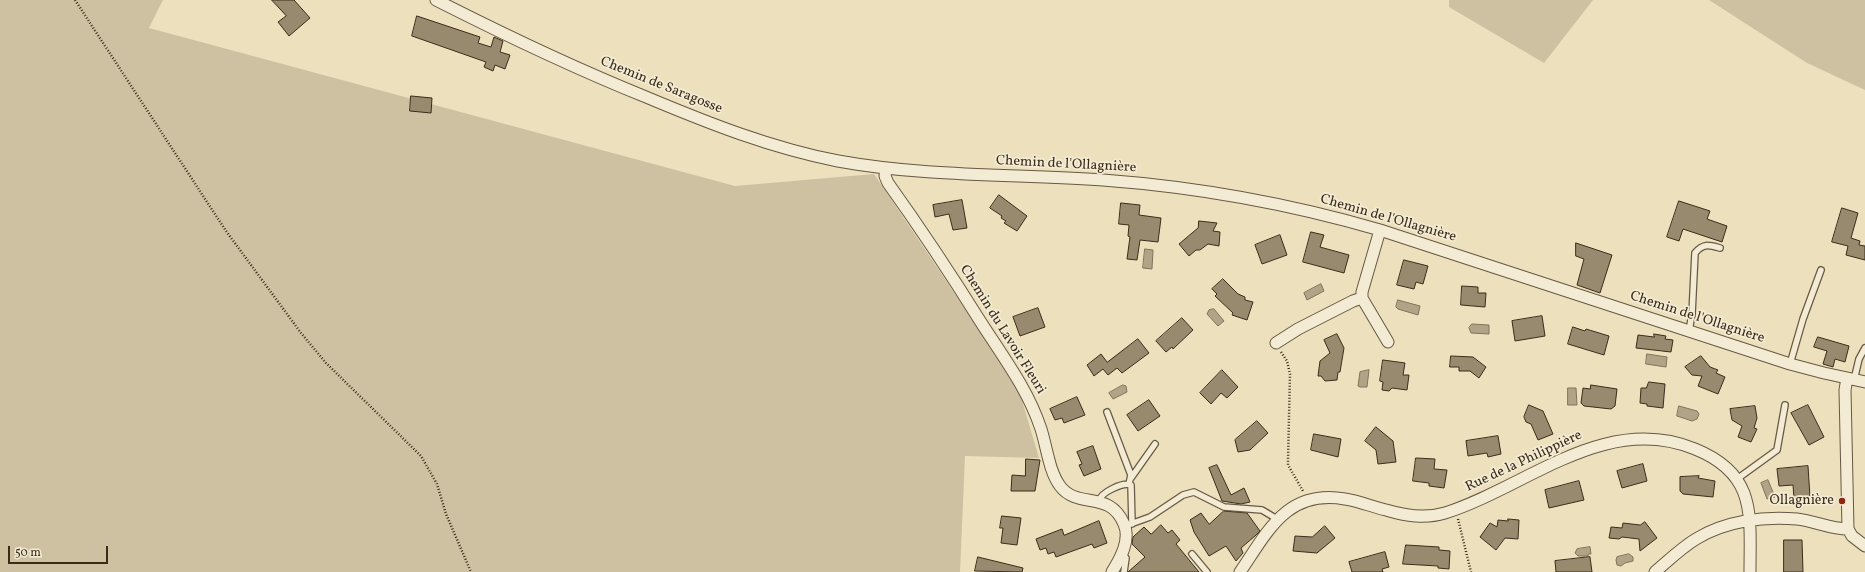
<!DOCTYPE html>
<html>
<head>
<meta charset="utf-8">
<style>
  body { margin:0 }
  #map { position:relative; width:1865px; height:572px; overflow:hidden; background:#ece0bd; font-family:Vollkorn,serif }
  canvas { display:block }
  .scale { position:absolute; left:8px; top:546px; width:100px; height:18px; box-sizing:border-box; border:2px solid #3b2c1a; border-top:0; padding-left:5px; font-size:12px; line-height:14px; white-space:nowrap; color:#3b2c1a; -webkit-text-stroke:3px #f3ebd4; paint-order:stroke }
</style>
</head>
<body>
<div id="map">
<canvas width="1865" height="572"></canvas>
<div class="scale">50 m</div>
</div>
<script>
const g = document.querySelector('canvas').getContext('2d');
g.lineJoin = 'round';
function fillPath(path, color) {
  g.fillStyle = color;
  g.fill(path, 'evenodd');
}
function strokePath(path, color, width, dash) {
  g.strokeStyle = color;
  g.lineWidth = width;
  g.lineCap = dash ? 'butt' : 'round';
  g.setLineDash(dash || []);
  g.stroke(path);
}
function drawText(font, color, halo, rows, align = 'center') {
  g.font = font + ' Vollkorn,serif';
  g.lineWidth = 3.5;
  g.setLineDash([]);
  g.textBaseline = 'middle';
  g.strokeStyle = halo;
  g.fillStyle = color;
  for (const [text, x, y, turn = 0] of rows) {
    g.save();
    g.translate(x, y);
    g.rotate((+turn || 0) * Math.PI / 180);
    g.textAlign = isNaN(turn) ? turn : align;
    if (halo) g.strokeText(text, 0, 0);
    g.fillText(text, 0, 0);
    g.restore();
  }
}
const green = new Path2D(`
  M0,0H163L149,28L735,186L874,174L1018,387L1039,458L965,456L960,572H0Z
  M1449,0H1593L1544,63L1449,7Z
  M1709,0H1865V90L1807,63Z`);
const water = new Path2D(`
  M1145,249L1153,250L1152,269L1143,268Z
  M1321,284L1324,291L1307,300L1304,293Z
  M1398,300L1420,306L1418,315L1398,309L1396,307Z
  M1214,309L1224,321L1218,326L1207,314L1209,310Z
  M1472,324L1489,325V334L1471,333L1469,328Z
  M1647,354L1667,357L1666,367L1646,364Z
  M1369,370L1367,387H1360L1358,386L1360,372Z
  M1123,385L1126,386L1127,392L1113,399L1109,393Z
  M1568,388H1576L1577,405H1568Z
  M1679,406L1697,411L1699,414L1697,419L1692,421L1677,416Z
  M1768,480L1775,497L1767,499L1761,483Z
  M1590,547L1591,554H1588V556H1578L1575,553L1577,549Z
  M1629,554L1633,557V561L1625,563L1621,566L1617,565L1616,560L1617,557Z`);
const building = new Path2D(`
  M272,0H294L310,18L289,36L278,22L286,16Z
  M417,16L480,37L478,43L491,47L494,37L503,41L500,52L510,55L505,69L495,65L493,71L484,67L486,62L412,36Z
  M411,96L432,98L431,113L410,111Z
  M999,195L1027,216L1017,231L1004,223L1006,221L1001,218L1002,216L990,208Z
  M962,200L967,228L953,230L949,214L935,217L933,205Z
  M1679,201L1710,211L1707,219L1727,226L1722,242L1683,229L1679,241L1667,237Z
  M1121,203L1140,205L1139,215L1161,218L1158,242L1140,240L1137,260L1127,259L1130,237L1128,236L1129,225L1119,224Z
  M1842,208L1858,213L1851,238L1860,241L1859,245L1865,246V260L1846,255L1848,246L1832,242Z
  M1199,221L1217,223L1213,231L1220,232L1219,246L1208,244L1200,250H1196L1189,256L1179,244L1198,228Z
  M1311,232L1324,235L1320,247L1349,255L1344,273L1303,262Z
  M1280,235L1287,255L1262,264L1255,245Z
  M1576,243L1612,255L1600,293L1577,285L1584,259L1576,256Z
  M1404,260L1428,266L1423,284L1416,282L1414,289L1397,285Z
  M1223,279L1238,294L1245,297V300L1253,302L1247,320L1232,315L1233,313L1215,296L1217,294L1212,289Z
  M1462,286L1478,287V293H1486L1485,307L1461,305Z
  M1038,308L1045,327L1020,336L1013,317Z
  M1542,316L1545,336L1515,341L1512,321Z
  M1182,318L1193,330L1173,349L1172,347L1166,352L1156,341Z
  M1573,327L1585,331L1586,329L1609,336L1604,355L1568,344Z
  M1337,334L1344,348L1340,372H1338L1337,380L1325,381L1321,376H1318L1320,361L1330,353L1324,340Z
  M1654,334L1666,336L1665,339L1673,340L1671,352L1636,348L1638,335L1654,337Z
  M1818,337L1849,346L1845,362L1835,359L1833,367L1823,364L1827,351L1814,347Z
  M1138,339L1149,353L1122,373L1117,368L1108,375L1103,369L1094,376L1087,365L1101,354L1107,362Z
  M1451,356L1473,357L1486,367L1479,378L1470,371H1459V367H1450Z
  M1701,356L1710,367L1718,370L1716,373L1725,377L1718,394L1698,386L1702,376L1692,375L1685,367Z
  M1383,360L1405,363L1403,375H1409L1407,390L1392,388L1389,391L1382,390L1383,382L1380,381Z
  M1222,370L1238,387L1227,398L1221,393L1211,404L1200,393Z
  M1649,382L1665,384L1663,408L1647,406V404L1640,403L1641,388H1646Z
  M1591,385L1617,389L1615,406L1611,409L1584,406L1581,403L1583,388L1590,389Z
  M1077,397L1085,415L1064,423L1062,418L1055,420L1050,409Z
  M1149,400L1160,416L1138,431L1127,415Z
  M1529,405L1543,411L1553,434L1538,440L1531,424L1526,422L1524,417Z
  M1808,405L1824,437L1809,445L1791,413Z
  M1755,406L1757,418L1754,428L1757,429L1751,442L1738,437L1742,426L1732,420L1730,409Z
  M1257,421L1268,433L1250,450L1238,452L1235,440Z
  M1376,427L1393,441L1396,462L1378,464L1376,450L1365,441Z
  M1314,434L1341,439L1338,457L1311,450Z
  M1498,436L1501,454L1488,457L1487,453L1468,456L1466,441Z
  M1093,446L1101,469L1084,476L1079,465L1082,464L1077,452Z
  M1416,458L1435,459L1434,469L1447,470L1444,488L1429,486V483L1413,481Z
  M1026,459L1040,460L1035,491H1011L1012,475L1025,476Z
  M1643,464L1647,481L1622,488L1617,471Z
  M1217,465L1231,495L1244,488L1250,502L1241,504L1222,501L1209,468Z
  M1808,466L1810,497L1794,499L1793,485L1779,486L1777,469Z
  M1699,476L1698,478L1715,481L1713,497L1683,494L1680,491V477Z
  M1579,481L1584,500L1549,508L1545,490Z
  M1224,511L1247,513L1260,531L1255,536L1241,548L1243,553L1236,561L1226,546L1209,556L1194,532L1190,520L1201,513L1209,524Z
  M1002,516L1021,518L1017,545L1001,543L1003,528H1000Z
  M1508,519L1519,520L1518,539L1505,538L1496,550L1480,537L1490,523L1497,527L1498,520L1508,521Z
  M1099,521L1107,543L1094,548L1092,544L1056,557L1054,552L1048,554L1046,548L1040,550L1036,539L1062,529L1064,535Z
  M1645,522L1657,538L1640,551L1639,539L1622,537L1619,539L1609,538L1611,527L1622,528L1623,523L1640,525Z
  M1161,525L1168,533L1172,530L1180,540L1176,544L1199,572H1128L1145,557L1132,544L1133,537L1144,527L1151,534Z
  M1325,526L1335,538L1317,553L1293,551L1295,536L1312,537Z
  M1784,540H1802L1803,572H1784Z
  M1406,545L1439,547V550L1450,551L1449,569L1438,568V566L1403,564Z
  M1385,552L1389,567L1382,569L1383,572H1352L1349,562Z
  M978,557L1023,568L1022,572L975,571Z
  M1590,557L1592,572H1556L1555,561Z`);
const path = new Path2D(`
  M75,0L226,231L301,333L326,363L421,456L437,484L446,514L471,572
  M1281,352L1287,361L1290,374L1288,461V465L1303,491
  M1458,519L1471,572`);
const service = new Path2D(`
  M1689,331L1692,314L1695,253C1703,243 1709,245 1720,248
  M1790,364L1803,319L1821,270
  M1854,380L1859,359L1865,348
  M1107,412L1131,475L1129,484
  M1131,478L1155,444
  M1737,479L1777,450L1785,405
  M1099,501C1101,492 1123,482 1131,485L1132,524
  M1125,526L1150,517L1183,495L1194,492L1224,507L1262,510L1277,519
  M1122,554L1126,558L1124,572
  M1192,554L1207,572`);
const minor = new Path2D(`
  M436,0C505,35 574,68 646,97C708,123 771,148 838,161C926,177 1015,174 1103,180C1197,187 1291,204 1380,230L1790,364L1824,373L1865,382
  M886,169L885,176L888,183C921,229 952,276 982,324C995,344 1009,364 1021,385C1029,399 1036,414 1041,429C1047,448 1049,471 1060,486C1078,510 1109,489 1124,524C1131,540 1120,559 1112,572
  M1380,230L1362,292V298L1388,342
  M1276,343L1298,329L1353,301L1362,298
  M1847,378L1845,390L1848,529L1852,536L1865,546
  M1240,572C1268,531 1287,489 1345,499C1359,501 1373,507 1386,510C1406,516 1425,519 1445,513C1527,487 1605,412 1695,449C1757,474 1750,515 1750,572
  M1655,572C1668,561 1681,548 1696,539C1725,521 1763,516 1797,519C1815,521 1830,529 1848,529`);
const markers = [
  [1842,501,4,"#8f2418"]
];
const streetNames = [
  ["Chemin de Saragosse",661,86,22],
  ["Chemin de l'Ollagnière",1066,165,3],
  ["Chemin de l'Ollagnière",1388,219,16],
  ["Chemin de l'Ollagnière",1697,318,18],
  ["Chemin du Lavoir Fleuri",1002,330,58],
  ["Rue de la Philippière",1524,462,-25]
];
const poiNames = [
  ["Ollagnière",1834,501]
];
fillPath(green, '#cec1a1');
fillPath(water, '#b0a386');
strokePath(water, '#81735b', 1);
fillPath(building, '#978a6f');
strokePath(building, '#3b2c1a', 1);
strokePath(service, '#675943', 8);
strokePath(minor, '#675943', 13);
strokePath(path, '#3b2c1a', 2.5, [1, 2]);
strokePath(service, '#f3ebd4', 5.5);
strokePath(minor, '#f3ebd4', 11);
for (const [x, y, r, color] of markers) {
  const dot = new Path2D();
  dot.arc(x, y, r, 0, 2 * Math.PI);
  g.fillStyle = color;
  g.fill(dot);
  strokePath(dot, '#f3ebd4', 1.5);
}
drawText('14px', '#3b2c1a', '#f3ebd4', streetNames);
drawText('14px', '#3b2c1a', '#f3ebd4', poiNames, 'right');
</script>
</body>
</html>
